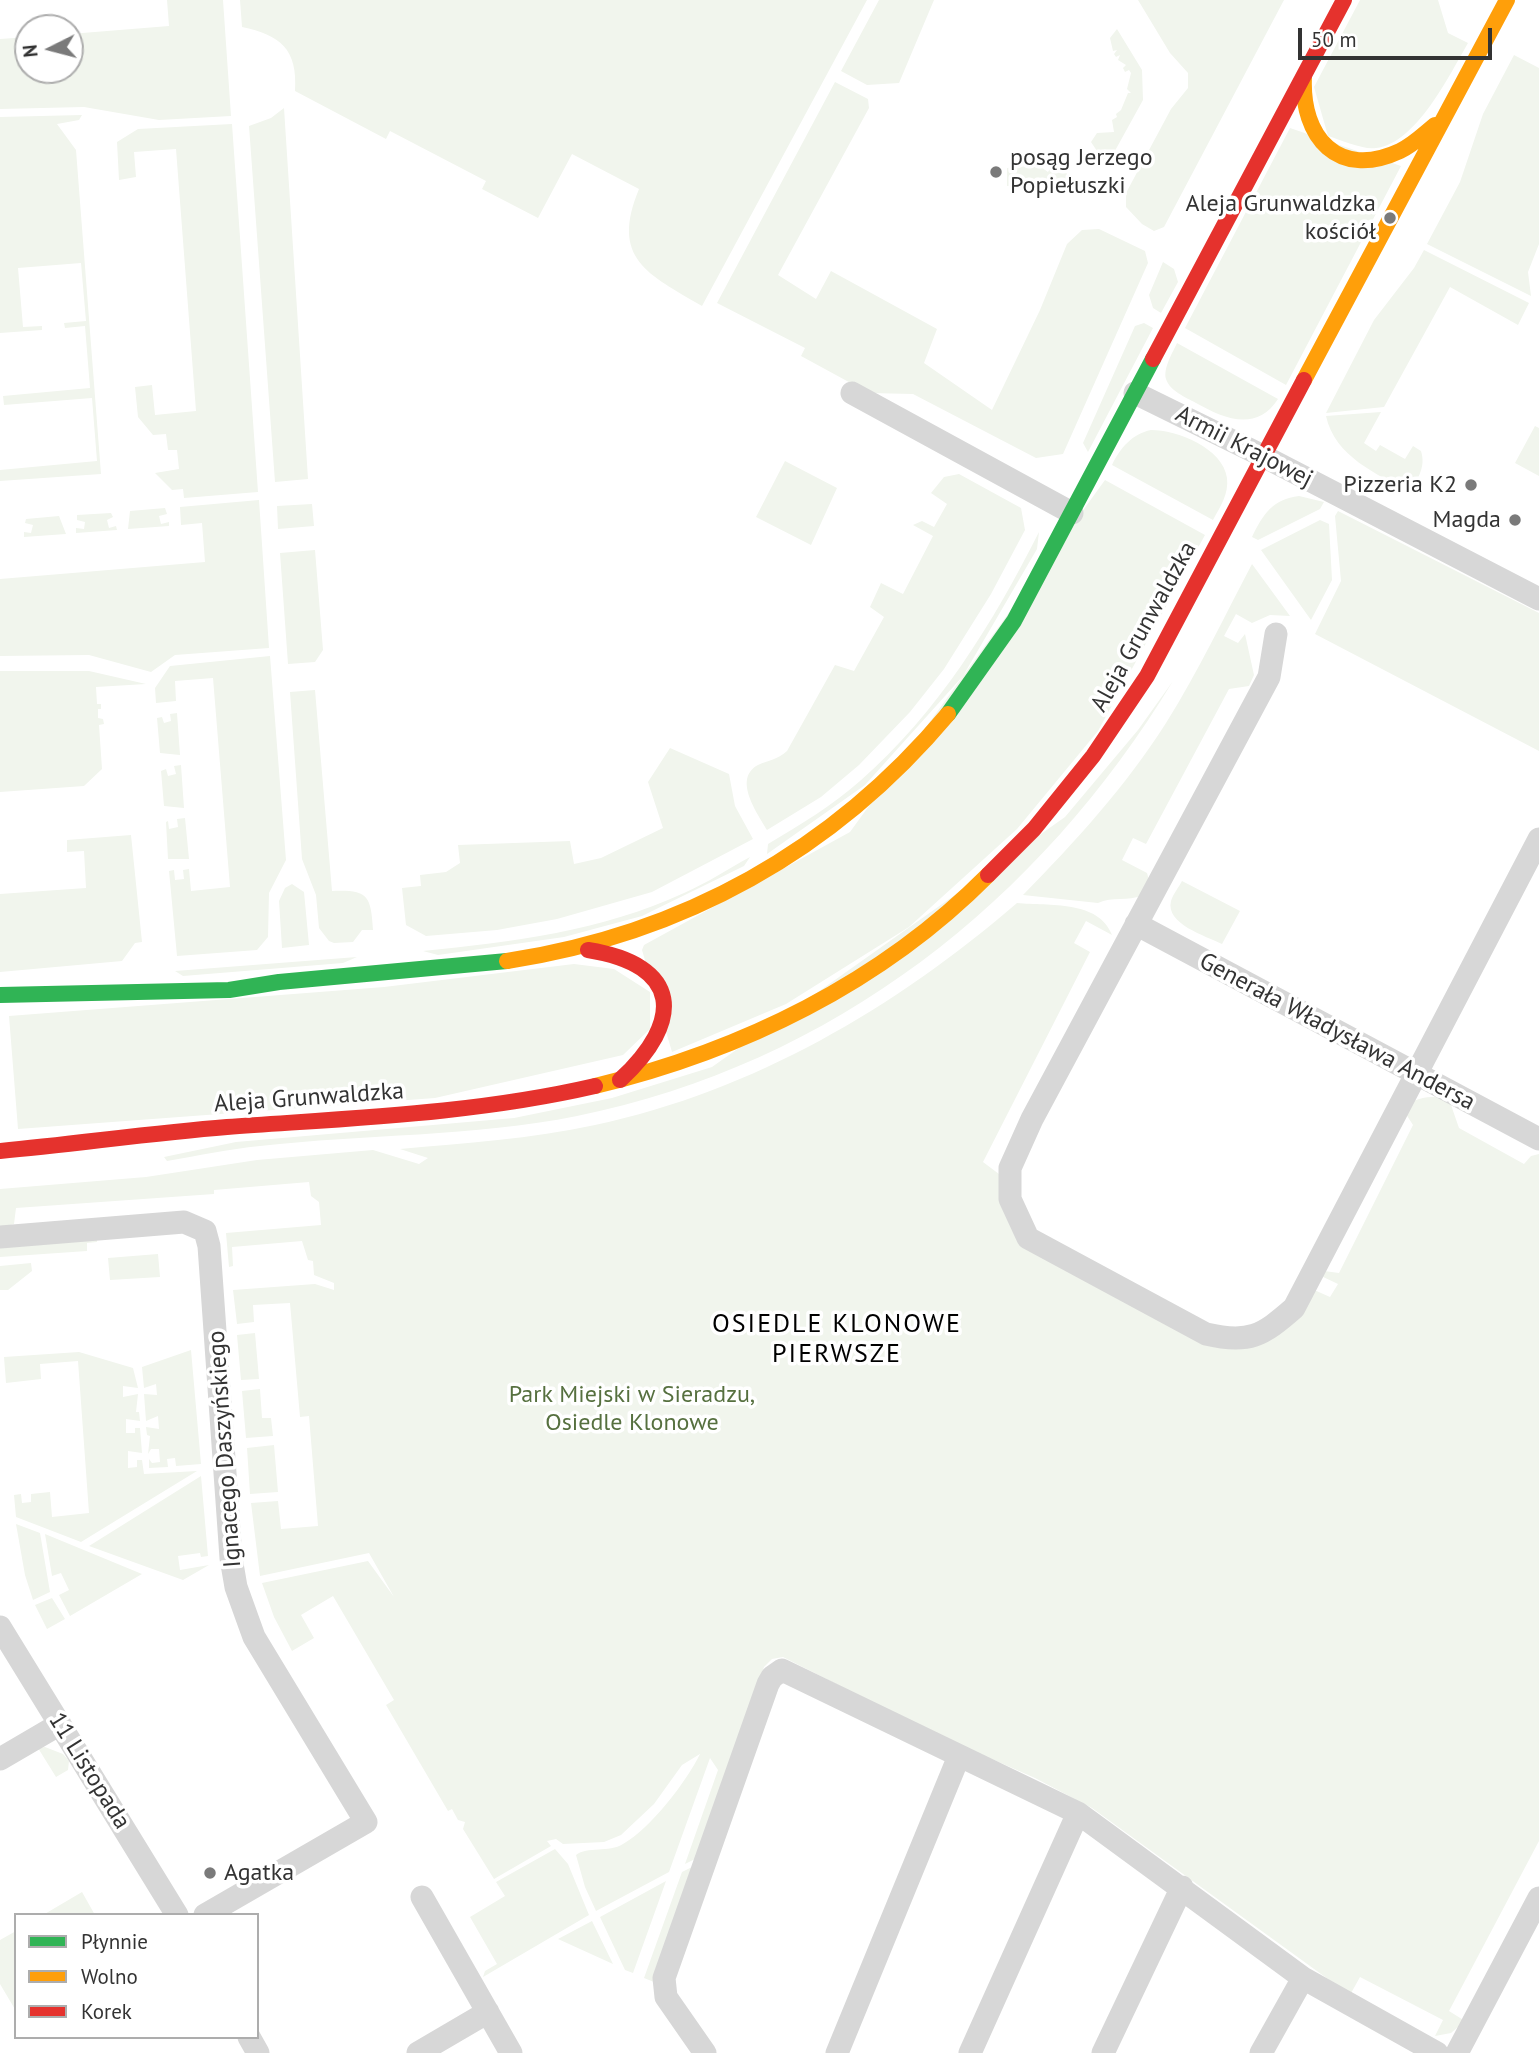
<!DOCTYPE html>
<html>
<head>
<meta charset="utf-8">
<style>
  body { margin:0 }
  #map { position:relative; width:1539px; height:2053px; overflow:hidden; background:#fff; font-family:"PT Sans",sans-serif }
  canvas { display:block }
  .legend { position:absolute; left:14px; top:1913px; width:245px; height:126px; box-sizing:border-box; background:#fff; border:2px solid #adadad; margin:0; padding:9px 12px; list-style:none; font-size:21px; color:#333 }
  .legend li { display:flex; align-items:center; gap:14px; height:35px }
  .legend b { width:35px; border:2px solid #adadad }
  .north { position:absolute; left:14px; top:14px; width:70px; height:70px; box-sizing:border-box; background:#fff; border:2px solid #adadad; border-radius:50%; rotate:264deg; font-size:19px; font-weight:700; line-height:28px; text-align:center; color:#333 }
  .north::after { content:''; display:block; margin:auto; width:24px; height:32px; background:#7a7a7a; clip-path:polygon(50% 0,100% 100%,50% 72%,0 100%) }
  .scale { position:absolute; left:1298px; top:28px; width:194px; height:32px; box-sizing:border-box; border:4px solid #333; border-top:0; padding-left:9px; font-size:21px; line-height:24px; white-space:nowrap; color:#333; -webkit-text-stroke:5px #fff; paint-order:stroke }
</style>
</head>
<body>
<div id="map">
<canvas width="1539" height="2053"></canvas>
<ul class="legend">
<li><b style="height:9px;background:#30b455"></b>Płynnie</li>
<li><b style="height:9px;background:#ff9f0a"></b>Wolno</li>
<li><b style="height:9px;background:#e5322d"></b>Korek</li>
</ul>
<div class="north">N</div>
<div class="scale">50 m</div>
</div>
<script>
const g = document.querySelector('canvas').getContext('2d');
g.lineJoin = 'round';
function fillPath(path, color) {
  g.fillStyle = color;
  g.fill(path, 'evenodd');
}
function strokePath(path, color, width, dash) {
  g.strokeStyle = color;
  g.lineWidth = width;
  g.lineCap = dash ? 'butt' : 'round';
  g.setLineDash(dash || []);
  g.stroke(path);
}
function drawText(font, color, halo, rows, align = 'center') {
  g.font = font + ' "PT Sans",sans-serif';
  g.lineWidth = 7;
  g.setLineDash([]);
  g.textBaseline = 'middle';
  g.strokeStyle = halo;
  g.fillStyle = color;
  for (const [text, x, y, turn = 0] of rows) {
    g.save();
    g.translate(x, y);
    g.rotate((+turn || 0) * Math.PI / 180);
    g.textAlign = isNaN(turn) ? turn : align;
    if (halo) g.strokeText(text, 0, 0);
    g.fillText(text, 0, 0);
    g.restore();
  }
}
const green = new Path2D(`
  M167,0H223L231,116L159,120L84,107L0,109V39L28,37V70H70V34L169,26Z
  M240,0H867L702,306C648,274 610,259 639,189L572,154L538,218L482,189L486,181L390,131L386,139L295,91C298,49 280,35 242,27Z
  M879,0H934L899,83L867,85L841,71Z
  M1138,0H1284L1164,227L1154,231L1142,224L1126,207V193L1171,109L1188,88V73L1170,53Z
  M1360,0H1438L1448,33L1468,43C1450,74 1416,144 1376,148C1363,150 1341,140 1328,136L1314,87Z
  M1117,29L1142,70L1143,100L1111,158L1105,163L1091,142L1097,133L1114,132L1112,120L1117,117L1116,114L1121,110L1128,93H1131L1127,89L1131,73L1129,70L1125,72L1123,68L1126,65L1118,60L1120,55L1116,57L1114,54L1117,50L1113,51L1110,38Z
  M1514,55L1539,68V244L1528,272L1531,296L1427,244L1460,182L1483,114Z
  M835,82L868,99L869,108L778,275L816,299L831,271L937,329L924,363L992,410L1040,310L1067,244L1082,230L1099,229L1145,251L1148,263L1063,454L1036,458L913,394L869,393L801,356L805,348L717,303Z
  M284,108L308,479L275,482L249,126L271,118Z
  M82,115L79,120L57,124L76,150L101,474L0,481V470L97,461L92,398L4,405L3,396L90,388L85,326L65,328L64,323L86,321L81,263L18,268L23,327L42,326V330L0,333V117Z
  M232,124L258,492L184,498L183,489L172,490L155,473L179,469L177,450H168L166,434L153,435L138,417L135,387L152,385L155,415L196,411L176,149L134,152L136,177L119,180L117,142L138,129Z
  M1290,128L1401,166L1286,385L1185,328Z
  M1056,157L1073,183L1007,186V168L1038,165L1048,172Z
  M1424,250L1529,303L1518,325L1450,287L1384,407L1326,413L1374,320L1414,268Z
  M1163,262L1174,269L1178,282L1161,313L1153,308L1149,295Z
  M1144,323L1153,328L1088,452L1083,443L1135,326Z
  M1177,343L1278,399C1256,433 1223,418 1196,403C1185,397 1170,391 1166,379C1163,368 1173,352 1177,343Z
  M1381,412L1364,443L1376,451L1380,445L1405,459L1413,446L1421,451C1426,467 1418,478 1410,492C1377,474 1335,457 1326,416Z
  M1535,426L1539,428V476L1515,463Z
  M1151,430C1177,430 1223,448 1227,478C1229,494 1220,507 1213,520L1112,465C1120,448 1132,434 1151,430Z
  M785,461L837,488L811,545L756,517Z
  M959,474L1021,508L1025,530L991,594L944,669L910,712L859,765L821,797L767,830C758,814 732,779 758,765C769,760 777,760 787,751L835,665L854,671L884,617L870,607L881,583L903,594L933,536L913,525L922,521L934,527L947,504L931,493L944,477Z
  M1105,480L1205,535L1098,731L1017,829L909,927L786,1004L672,1052L642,950L644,945L850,832Z
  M1299,496L1324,502L1320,509L1258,540L1252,537C1263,514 1273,499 1299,496Z
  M259,500L269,648L175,655L151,672L89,655L0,656V579L205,562L202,523L181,525L180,507Z
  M312,504L314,526L278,529L277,506Z
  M165,508L167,514L159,516L161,524L169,522V526L128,529L130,511Z
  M1338,511L1539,613V751L1315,634L1341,581L1335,516Z
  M111,513L113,517L107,520L109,528L116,526L117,530L76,533V528L84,529L85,522L77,520V515Z
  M59,516L66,534L24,537V532L31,533L33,525L25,523L26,519Z
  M1320,520L1329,524L1332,580L1311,620L1261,550Z
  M1039,532L1037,549L963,676L865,785L767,854L768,844C800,825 833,805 860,781C938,713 993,623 1039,532Z
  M315,550L323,650L315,662L288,664L280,553Z
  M1252,564L1290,616L1270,615L1252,623L1236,614L1224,636L1238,643L1245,634L1254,675L1249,686L1229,689L1146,844L1133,838L1122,860L1147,873L1149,880L1143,895C1128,902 1112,896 1098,903L1023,895C1075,842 1126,786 1166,723C1198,672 1224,617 1252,564Z
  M270,656L286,860L269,893L268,937L257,950L177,956L169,871L174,870L175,880L184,879L183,870L189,869L191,891L230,887L213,678L175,681L176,701L156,703L155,688L170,666Z
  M0,671H89L146,684L96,687L97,704H101V709H98V718L103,719L104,724L99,725L102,769L84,786L0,792Z
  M1173,681C1039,902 833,1064 577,1116C473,1137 365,1134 260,1146C229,1149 197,1156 167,1161L164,1157L236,1142L514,1118L612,1098L712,1067L1065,817L1138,730Z
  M315,690L332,891C367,890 371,894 373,930H362L353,942L334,943L329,941L319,928L316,895L302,859L290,692Z
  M177,713L180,755L160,753L157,718L162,717L164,723L171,721L170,714Z
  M670,748L729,774L735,806L753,839L652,892L557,919L497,930L426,936L406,925L402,888L421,886L420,875L446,872L460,863L458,845L570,841L574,864L601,858L663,828L648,782Z
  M181,765L184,808L164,806L161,771L166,769L168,776L176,774L174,766Z
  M185,818L189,859H168L166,822L168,821L169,829L178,827L177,819Z
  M131,835L142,942L135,943L122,961L0,972V894L86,888L84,851L67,852V840Z
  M750,857L744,866L642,916L564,937L438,955L423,951C512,942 602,931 684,893C707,883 728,869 750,857Z
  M1182,881L1240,911L1222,944C1206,936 1165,924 1171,901C1173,894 1179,887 1182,881Z
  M292,884L304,892L309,945L282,948L279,901L285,888Z
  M1017,903C1049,906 1099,900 1112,935L1086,921L1074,943L1090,952L983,1162L999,1174L1034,1253L1209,1346L1236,1347L1312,1289L1330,1297L1338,1284L1319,1275L1324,1271L1339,1273L1413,1125L1402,1108C1415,1098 1427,1096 1444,1097L1451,1105L1459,1128L1524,1164L1531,1156L1539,1154V1841L1449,2011L1465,2021L1451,2033L1435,2036L1443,2020L1360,1977L1350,1995L1092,1808L1035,1778L935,1734L783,1657L772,1659L764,1667L697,1858L685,1864L718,1770L710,1758L669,1872L596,1911L585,1887L576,1855C587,1846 609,1853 623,1844C650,1829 687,1781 700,1754L682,1765L654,1804L621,1835L604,1842L563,1844L556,1839L547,1841L551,1846L494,1879L463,1829L465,1822L458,1820L452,1809L448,1811L386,1705L394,1700L333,1596L301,1615L314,1638L292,1651L274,1617L262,1583L368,1561L394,1597L369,1553L260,1576L251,1503L278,1501L281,1529L318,1526L309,1416L300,1417L290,1303L253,1305L254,1322L237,1324L233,1290L315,1284L334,1290V1283L314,1275L313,1261L308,1260L302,1241L232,1247L233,1266L229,1267L226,1233L321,1225L319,1202L311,1196L309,1182L214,1190V1194L16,1208L14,1224L0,1228V1189L146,1177L257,1160L373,1150L419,1164L428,1158L400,1149C465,1143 531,1139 595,1125C754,1091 895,1008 1017,903Z
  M357,957L343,963L183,976L175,971Z
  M574,964L614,969L650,992V1029L623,1055L435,1098L18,1129L9,1016L384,987Z
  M97,1238V1242L87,1243V1251L0,1257V1246Z
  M158,1254L160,1277L110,1280L108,1258Z
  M31,1263L32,1271L8,1290H0V1266Z
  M255,1333L259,1379L241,1380L237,1335Z
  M191,1350L201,1464L176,1466L175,1458L167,1459L168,1467L149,1468V1459L152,1463L160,1462L159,1449H151L148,1454L150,1436L147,1435L146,1427L159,1429L158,1416L146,1421L144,1394L157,1395L156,1384L144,1388L142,1367Z
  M79,1352L133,1368L138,1388L123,1386V1397L138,1394L136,1412H139L140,1421L126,1419V1433H135V1428H140L142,1453L128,1451V1468L137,1467V1460H142L144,1474L197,1471L81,1542L16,1517L14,1495L21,1494L22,1503L31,1502V1494L50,1492L52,1517L89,1513L78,1361L40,1364L41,1379L6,1383L4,1357Z
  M260,1389L262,1418H271L273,1436L246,1438L242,1391Z
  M274,1445L278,1492L250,1494L247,1448Z
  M201,1476L208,1556L201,1557L200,1553L178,1556L180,1570L209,1565L183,1580L89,1546Z
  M16,1524L40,1533L50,1592L33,1600L25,1575Z
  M45,1534L142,1574L70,1616L59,1595L69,1590L61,1573L52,1576Z
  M52,1598L65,1619L47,1629L35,1605Z
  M45,1747L63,1754L69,1761L68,1770L56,1777L38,1748Z
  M555,1849L568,1864L589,1915L483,1977L485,1971L497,1964L470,1917L505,1896L496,1882Z
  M694,1866L654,1982L644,1978L682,1872Z
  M666,1881L633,1973L625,1970L600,1917Z
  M82,1892L95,1915H43Z
  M592,1921L613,1964L558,1939Z
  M16,1931V2011L0,1984V1940Z`);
const street = new Path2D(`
  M852,393L1072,513
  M1135,393L1263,456L1539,599
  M1276,634L1269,677L1032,1119L1010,1168V1199L1028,1238L1206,1334C1249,1344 1262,1336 1294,1308L1539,839
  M1136,924L1539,1139
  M0,1237L184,1222L205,1231L209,1246L231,1558L236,1587L254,1637L366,1822L205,1915
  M0,1627L177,1915
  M0,1759L60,1724
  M422,1897L511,2053
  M249,2037L258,2053
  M418,2053L488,2012
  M705,2053L666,1997L664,1978L768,1684L772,1677L782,1670L1078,1813L1303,1978L1437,2053
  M837,2053L959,1756
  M970,2053L1078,1813
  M1103,2053L1182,1887
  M1261,2053L1303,1978
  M1457,2053L1539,1898`);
const fast = new Path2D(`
  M948,714L1014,621L1153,359
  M0,995L229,990L279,982L507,961`);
const slow = new Path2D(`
  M1304,77C1301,137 1338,180 1400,151C1413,145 1424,134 1435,125
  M1304,380L1507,0
  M507,961C683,934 833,851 948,714
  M595,1086C741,1051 881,983 988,875`);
const jam = new Path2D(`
  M1153,359L1344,0
  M988,875L1034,829L1093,756L1147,676L1304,380
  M588,950C682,965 684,1021 620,1080
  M0,1151C76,1144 151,1133 227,1127C350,1118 474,1114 595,1086`);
const markers = [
  [996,172,7,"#7a7a7a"],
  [1390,218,7,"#7a7a7a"],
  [1471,485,7,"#7a7a7a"],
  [1515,520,7,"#7a7a7a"],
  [210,1873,7,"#7a7a7a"]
];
const poiNames = [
  ["posąg Jerzego",1010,158,"left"],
  ["Popiełuszki",1010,186,"left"],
  ["Aleja Grunwaldzka",1376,204],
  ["kościół",1376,232],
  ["Pizzeria K2",1457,485],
  ["Magda",1501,520],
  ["Agatka",224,1873,"left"]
];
const streetNames = [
  ["Armii Krajowej",1244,447,27],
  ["Aleja Grunwaldzka",1144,627,-61],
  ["Generała Władysława Andersa",1337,1032,28],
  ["Aleja Grunwaldzka",309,1098,-4],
  ["Ignacego Daszyńskiego",225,1449,-94],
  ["11 Listopada",89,1771,58]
];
const parkNames = [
  ["Park Miejski w Sieradzu,",632,1395],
  ["Osiedle Klonowe",632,1423]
];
const neighbourhoodNames = [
  ["OSIEDLE KLONOWE",837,1325],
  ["PIERWSZE",837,1355]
];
fillPath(green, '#f1f5ed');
strokePath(street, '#d7d7d7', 23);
strokePath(fast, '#30b455', 16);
strokePath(slow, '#ff9f0a', 16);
strokePath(jam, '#e5322d', 16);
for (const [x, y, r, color] of markers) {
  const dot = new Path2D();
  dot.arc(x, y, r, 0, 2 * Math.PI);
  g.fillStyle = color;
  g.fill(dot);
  strokePath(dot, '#fff', 2.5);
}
drawText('24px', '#333', '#fff', poiNames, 'right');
drawText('24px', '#333', '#fff', streetNames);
drawText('24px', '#56703f', '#fff', parkNames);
g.letterSpacing = '2px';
drawText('26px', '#000', '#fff', neighbourhoodNames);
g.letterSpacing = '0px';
</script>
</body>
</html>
